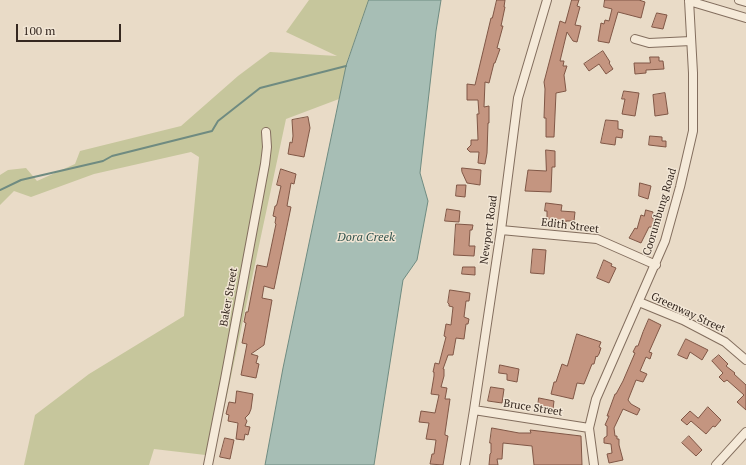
<!DOCTYPE html>
<html>
<head>
<meta charset="utf-8">
<style>
  body { margin:0 }
  #map { position:relative; width:746px; height:465px; overflow:hidden; background:#e9dbc7; font-family:"PT Serif",serif }
  canvas { display:block }
  .scale { position:absolute; left:16px; top:24px; width:105px; height:18px; box-sizing:border-box; border:2px solid #352820; border-top:0; padding-left:5px; font-size:12px; line-height:14px; white-space:nowrap; color:#352820; -webkit-text-stroke:3px #f2e6d5; paint-order:stroke }
</style>
</head>
<body>
<div id="map">
<canvas width="746" height="465"></canvas>
<div class="scale">100 m</div>
</div>
<script>
const g = document.querySelector('canvas').getContext('2d');
g.lineJoin = 'round';
function fillPath(path, color) {
  g.fillStyle = color;
  g.fill(path, 'evenodd');
}
function strokePath(path, color, width, dash) {
  g.strokeStyle = color;
  g.lineWidth = width;
  g.lineCap = dash ? 'butt' : 'round';
  g.setLineDash(dash || []);
  g.stroke(path);
}
function drawText(font, color, halo, rows, align = 'center') {
  g.font = font + ' "PT Serif",serif';
  g.lineWidth = 3;
  g.setLineDash([]);
  g.textBaseline = 'middle';
  g.strokeStyle = halo;
  g.fillStyle = color;
  for (const [text, x, y, turn = 0] of rows) {
    g.save();
    g.translate(x, y);
    g.rotate((+turn || 0) * Math.PI / 180);
    g.textAlign = isNaN(turn) ? turn : align;
    if (halo) g.strokeText(text, 0, 0);
    g.fillText(text, 0, 0);
    g.restore();
  }
}
const green = new Path2D(`
  M309,0H369L348,59L339,99L286,119L214,456L154,449L149,465H24L35,415L89,374L184,316L199,157L191,152L94,174L31,197L14,191L0,205V175L8,170L26,168L37,181L75,164L80,151L181,126L238,76L270,52L337,56L286,32Z`);
const water = new Path2D(`
  M369,0H441L436,31L420,173L428,201L417,260L403,280L374,465H265L283,368L346,66Z`);
const stream = new Path2D(`
  M0,190L21,180L103,161L112,156L212,131L218,121L260,88L346,66`);
const building = new Path2D(`
  M497,0H505L504,7H505L501,26H503L497,48L500,49L495,63H494L489,83L485,82L484,107L489,106V123H488L487,153L485,164L478,163L479,152H470L467,149L471,145V140H478L477,114H479L478,100H467V84L475,85L491,18H492Z
  M572,0H579L577,6L580,7L575,25L581,26L577,42L573,41L567,32L560,61H564L563,66H567L564,75L566,91L556,93L554,137H546V118H544L545,89L544,82L560,21L565,23Z
  M605,0H639L645,2L641,18L618,12L609,43L598,41L601,23L604,24L605,20L609,21L612,9L604,7Z
  M657,13L667,15L663,29L652,27Z
  M603,51L610,62L609,63L613,69L606,74L599,64L589,71L584,64Z
  M650,57H659V61H663L664,69L646,70V73L635,74L634,63H650Z
  M624,91L639,93L635,116L622,114L625,99H622Z
  M665,93L668,114L655,116L653,95Z
  M308,117L310,128L304,157L288,154L290,142L292,143L293,136L292,120Z
  M606,120L618,121V129L623,130L622,138L616,137L615,145L601,143Z
  M650,136L662,137V141H666V147L649,145Z
  M546,150L555,151V167H552L551,192L525,191L528,170L546,171Z
  M462,168L481,170L480,185L467,183L462,172Z
  M281,169L296,174L294,184L291,183L287,206L291,207L274,289L264,286L262,298L272,300L264,345L251,354L258,356L256,363L259,364L256,378L241,375L247,344L242,343L246,323L244,322L246,312H248L257,265L267,267L276,224L275,223L276,217L273,216L275,206H276L277,204L281,186L277,185Z
  M640,183L651,186L648,199L639,196Z
  M457,185H466L465,197L456,196Z
  M546,203L562,205L561,211L575,212L574,221H566V222L556,221V219H547V211H545Z
  M447,209L460,211L459,222L445,221Z
  M646,210L653,212L652,218L654,219L652,227H649L641,243L629,238L635,228L637,229L641,215L644,216Z
  M456,224L473,225L472,230H470L469,246H475L474,256L454,255Z
  M533,249L546,250L544,274L531,273Z
  M604,260L612,264L611,266L616,268L609,283L597,278Z
  M463,267H475V275L462,274Z
  M450,290L470,293L469,301H466L464,317L469,319L468,324H466L464,339L456,338L453,355H448L443,369H444V376L441,387L447,388L445,399H450L445,433V435L448,436L443,465L430,464L432,454H434L436,440L426,439L429,423L419,422L421,411L435,413L439,395L431,394L434,376V372H433L435,363L439,364L446,337L444,336L446,324L451,325L453,307L449,306V304L448,303Z
  M649,319L661,325L649,352L652,353L650,359L646,357L640,371L647,374L643,382L636,380L628,400L631,404L640,409L637,415L623,409L614,428L615,436H617V439H619V445L623,460L609,463L607,454L612,453L611,444L604,443V438L607,436V426L605,425L609,416H607L615,394H616L623,381L635,353L633,352L636,346H638L643,332Z
  M577,334L601,342L599,347L601,348L599,354L597,357L596,356L594,364H592L584,384L577,383L573,399L551,394L554,382H556L562,364L567,366Z
  M686,339L708,350L702,360L690,352L687,359L678,355Z
  M719,355L728,364L726,366L735,373L734,374L746,385V410L737,402L744,395L727,380L724,382L719,377L723,373L712,361Z
  M500,365L519,369L517,382L507,380V374L499,373Z
  M491,387L504,389L502,403L488,401Z
  M237,391L253,394L251,409L249,414L245,418L247,421L245,426L250,427L248,435L245,434L244,440L236,439L238,423L228,421L229,415L226,414L229,402L235,403Z
  M539,398L554,401L553,409L538,407Z
  M708,407L721,420L715,427L713,426L706,434L691,421L687,425L681,420L690,411L698,418Z
  M492,428L519,433H531L530,430L581,436L582,465H534L532,446L503,443L502,459H497L498,465H489L490,454L491,453V443H490Z
  M689,436L702,450L696,456L682,443Z
  M225,438L234,440L230,459L220,457Z`);
const minor = new Path2D(`
  M739,0L746,2
  M689,1L746,18
  M635,39L649,43L691,41
  M501,230L597,239L656,265
  M639,302L683,320L725,342L746,360
  M474,410L589,428
  M208,465L225,379L265,164L267,147L266,132
  M465,465L474,410L501,230L518,98L547,0
  M594,465L589,428L596,399L665,241L680,187L693,131V73L689,0
  M716,465L746,432`);
const streetNames = [
  ["Coorumbung Road",660,212,-73],
  ["Edith Street",570,226,7],
  ["Newport Road",489,230,-82],
  ["Baker Street",229,297,-80],
  ["Greenway Street",688,313,25],
  ["Bruce Street",533,408,9]
];
const waterNames = [
  ["Dora Creek",366,238]
];
fillPath(green, '#c6c69c');
fillPath(water, '#a7beb5');
strokePath(water, '#6f8b81', 1);
strokePath(stream, '#6f8b81', 2);
fillPath(building, '#c49580');
strokePath(building, '#805746', 1);
strokePath(minor, '#836e5e', 10);
strokePath(minor, '#f5ead9', 8);
drawText('11px', '#352820', '#f2e6d5', streetNames);
drawText('italic 12px', '#31534d', '#f2e6d5', waterNames);
</script>
</body>
</html>
